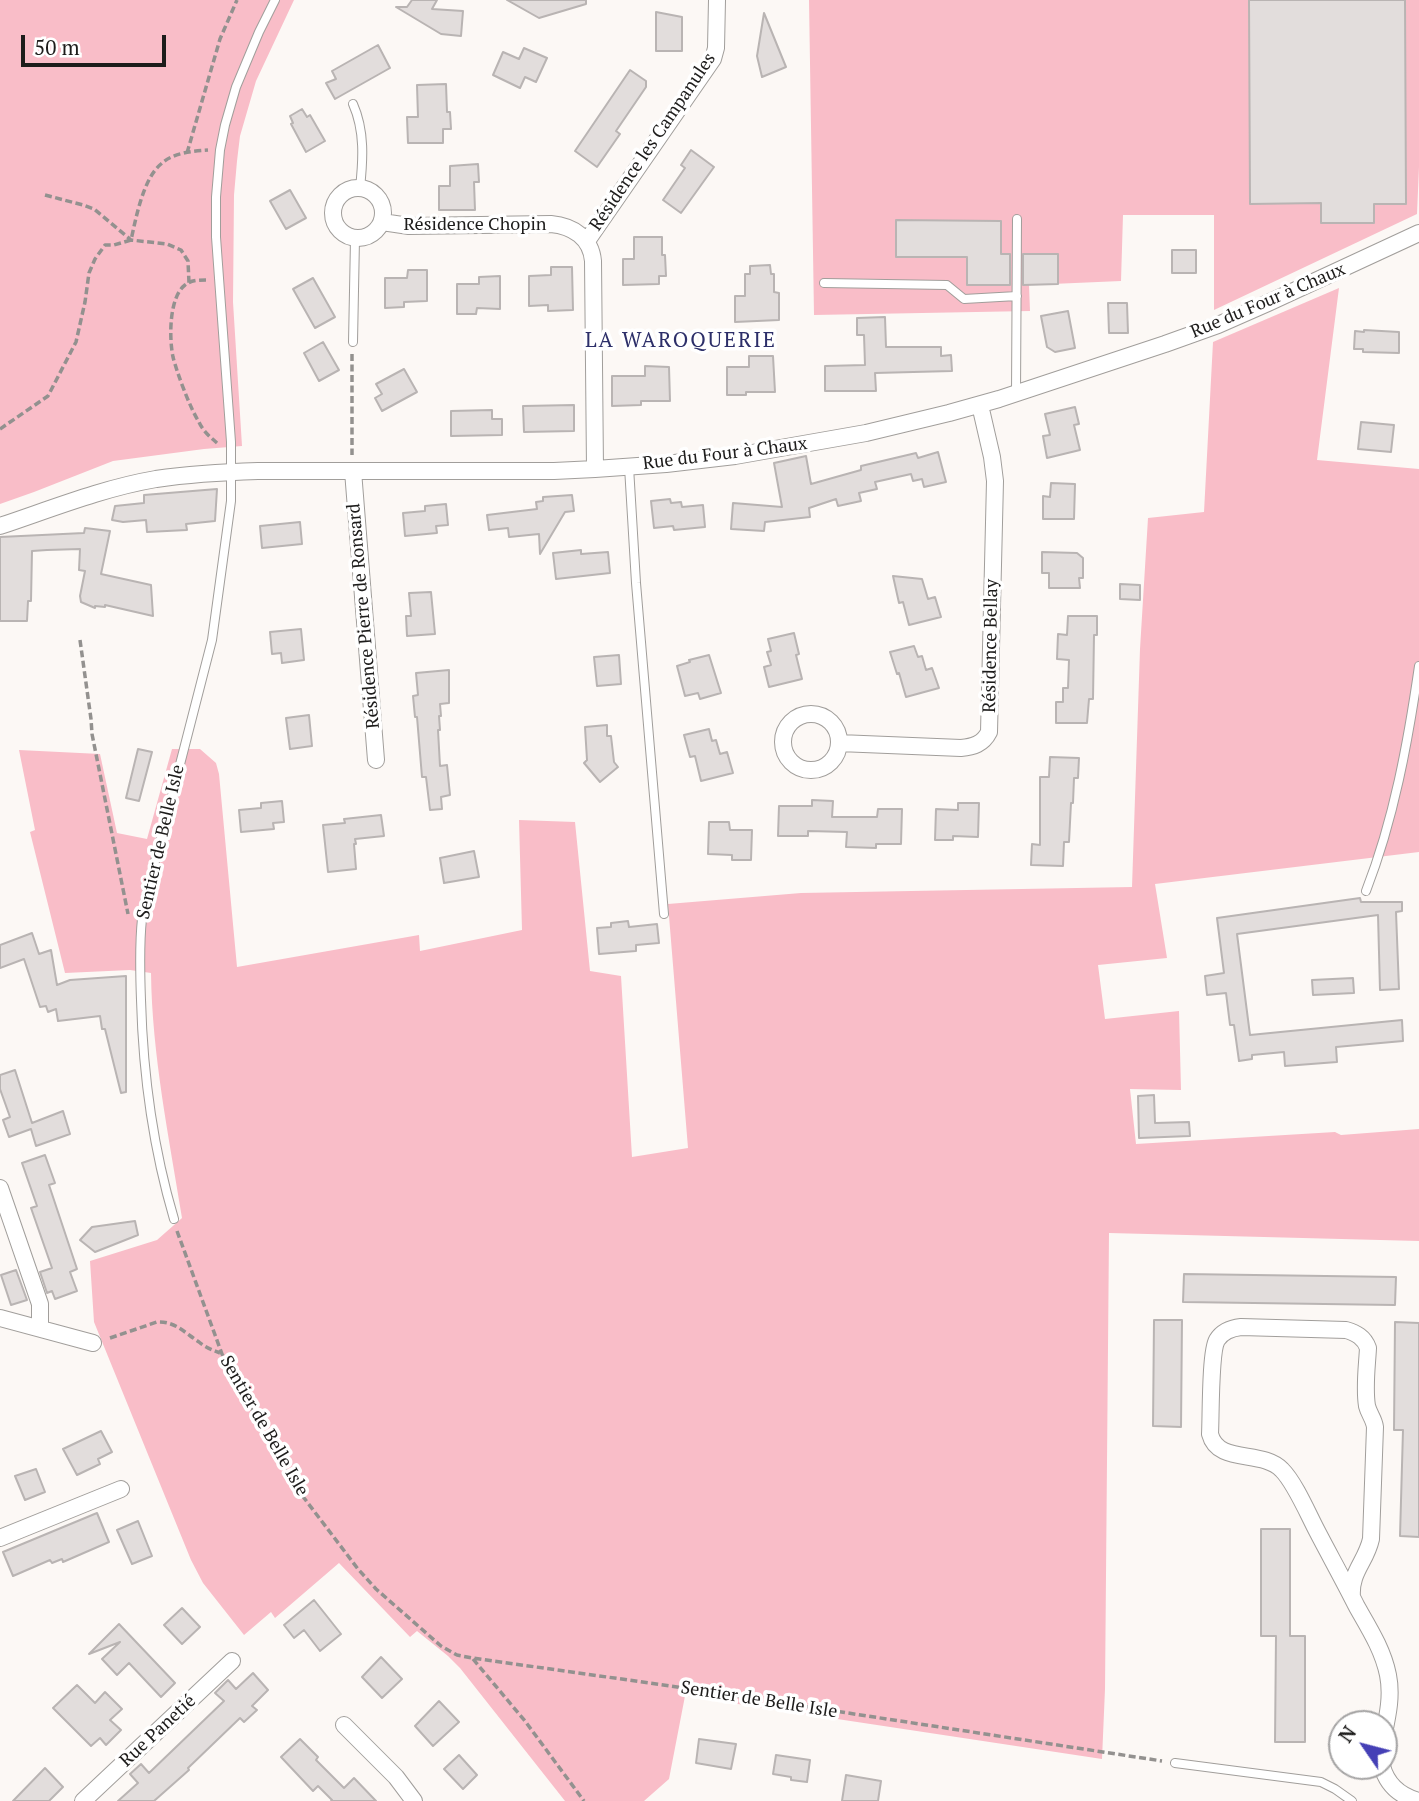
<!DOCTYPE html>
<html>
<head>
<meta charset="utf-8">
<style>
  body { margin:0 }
  #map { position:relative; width:1419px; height:1801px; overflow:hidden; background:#fcf8f5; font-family:"PT Serif",serif }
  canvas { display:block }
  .north { position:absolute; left:1328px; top:1710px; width:70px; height:70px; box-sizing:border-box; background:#fff; border:2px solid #a5a4a4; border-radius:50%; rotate:305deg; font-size:19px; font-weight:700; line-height:28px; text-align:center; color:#1d1c1b }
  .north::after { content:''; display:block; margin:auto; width:24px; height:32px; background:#4540b6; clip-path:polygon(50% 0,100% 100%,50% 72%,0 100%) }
  .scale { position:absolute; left:21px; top:35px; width:145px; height:32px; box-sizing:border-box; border:4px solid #1d1c1b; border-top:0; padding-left:9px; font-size:21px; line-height:24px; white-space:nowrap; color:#1d1c1b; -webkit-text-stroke:5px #fff; paint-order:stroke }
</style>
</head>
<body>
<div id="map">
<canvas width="1419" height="1801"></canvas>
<div class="north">N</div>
<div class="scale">50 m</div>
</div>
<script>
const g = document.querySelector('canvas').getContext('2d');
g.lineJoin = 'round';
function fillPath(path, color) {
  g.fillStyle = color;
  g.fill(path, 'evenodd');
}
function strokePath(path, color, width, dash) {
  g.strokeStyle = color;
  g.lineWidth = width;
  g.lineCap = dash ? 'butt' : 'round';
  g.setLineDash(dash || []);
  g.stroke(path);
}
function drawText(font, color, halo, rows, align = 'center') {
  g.font = font + ' "PT Serif",serif';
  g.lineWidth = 7;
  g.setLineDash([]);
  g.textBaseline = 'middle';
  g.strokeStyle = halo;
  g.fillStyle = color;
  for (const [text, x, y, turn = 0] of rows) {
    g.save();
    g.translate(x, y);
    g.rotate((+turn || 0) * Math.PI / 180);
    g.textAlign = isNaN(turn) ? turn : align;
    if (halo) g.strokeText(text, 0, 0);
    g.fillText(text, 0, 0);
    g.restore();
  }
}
const green = new Path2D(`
  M0,0H294L256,81L240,136L237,161L234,195L233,302L242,446L204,449L113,461L34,492L0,504Z
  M809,0H1419V167L1417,214L1214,310V215H1123L1121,281L1029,285L1030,311L814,315Z
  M1339,288L1317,460L1419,469V852L1155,884L1167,958L1098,965L1105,1019L1179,1011L1181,1090L1130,1089L1136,1144L1335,1132L1341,1135L1419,1129V1241L1109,1233L1105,1689L1102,1759L685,1696L669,1779L644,1801H565L460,1668L448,1656L417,1631L410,1637L339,1563L275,1618L271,1612L244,1635L203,1583L191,1560L94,1322L90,1261L157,1240L182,1218C169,1137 152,1055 151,973L130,970L65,973L30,832L35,830L19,750L100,754L117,833L147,839L172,749H200L216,763L219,774L237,967L419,935L420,951L522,930L519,820L575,822L590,971L621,976L632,1157L688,1148L668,904L801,893L1132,887L1140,649L1148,518L1204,512L1213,342Z`);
const building = new Path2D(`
  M412,0H437L432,9L463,11L461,36L441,34L396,7H407Z
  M507,0H586V4L539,18Z
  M1249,0H1405L1406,204H1374V223H1321V203L1250,204Z
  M656,12L682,17V51H656Z
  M764,13L786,67L762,77L757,56Z
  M378,45L390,68L335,99L326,83L336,79L332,71Z
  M524,48L547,58L536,82L525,77L520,88L493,75L503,52L519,59Z
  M630,70L646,81V87L616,131L620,134L597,167L575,151Z
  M446,84L447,112H450L451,129H443V143H408L407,117H418L417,85Z
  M302,109L307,117L310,115L325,141L306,152L291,124L293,123L290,116Z
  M691,150L714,167L681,213L663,200L685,168L681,165Z
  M478,164L479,182H474L475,210H439V186H450V166Z
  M290,190L306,218L286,229L270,201Z
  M896,220L1001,221V254H1010V285H967V257H896Z
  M634,237H662V255H665L666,276H659V284L623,285V259H634Z
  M1172,250H1196V273H1172Z
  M1023,254H1058V284L1023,285Z
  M770,265L771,274H774V292L779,293V320L735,322V296H745V274H750V266Z
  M551,267H572L573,310L548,311V305L529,306V276L551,275Z
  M408,270H427V301L404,302V307L385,308V278H407Z
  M500,276V309L477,308L476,314H457V284H479V277Z
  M313,278L335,317L315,328L293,289Z
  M1108,303H1127L1128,333H1109Z
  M1068,311L1075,348L1055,352L1047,347L1041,316Z
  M885,317L886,347H941V356L951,355L952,371L875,373L876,391H825V366L865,365L864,335H857V318Z
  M1364,330L1399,332V353L1363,352V349H1354L1355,331L1364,332Z
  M323,342L339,370L319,381L304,353Z
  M749,356H773L775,392H746V395H727V367H749Z
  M645,366L669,367L670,401H641V405L612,406V376H645Z
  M404,369L417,392L382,411L375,398L382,394L376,384Z
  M574,405V431L524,432L523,406Z
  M1075,407L1079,424L1074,425L1080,450L1047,458L1043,436L1050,435L1045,414Z
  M492,410V419H502V435L451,436V411Z
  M1361,422L1394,425L1391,452L1358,449Z
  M938,452L946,482L924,487L922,479L913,481L911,474L875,482L877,489L859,493L861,501L838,506L836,499L809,508L810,517L765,522L764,531L731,529L733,503L782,507L774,463L806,456L811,484L861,470V466L916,453L918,458Z
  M1051,483L1075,484L1074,519H1043V496L1050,497Z
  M217,489L215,521L186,524L187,530L147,532L146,520L123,522L112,520L115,506L144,503V495Z
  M572,495L574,511L565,512L540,554L539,534L509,537L508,528L489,530L487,515L537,509L536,502L543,501V497Z
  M670,499L671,503L681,502L682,507L703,505L705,527L674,530L673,526L654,528L651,501Z
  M446,504L448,525L436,526L437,533L405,536L403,513L425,511V506Z
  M300,522L302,544L262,548L260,526Z
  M85,528L110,531L101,574L151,585L153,616L105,605V607L95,606V608L81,602L80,596L85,571L79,570L80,549L47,550L32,551L31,601H28L27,621H0V537L84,533Z
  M581,550V554L608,552L610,573L556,579L553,553Z
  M1042,552L1077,553L1083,558V578H1079L1080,588H1049V573H1042Z
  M893,576L922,579L928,599L935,597L941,617L909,625L903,602L899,603Z
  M1120,584L1140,585V600L1120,599Z
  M431,592L435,634L407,636L406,616H411L409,593Z
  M1068,616H1097V635H1094L1093,699H1089L1087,723H1056V702H1063V688H1068L1069,660L1057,659L1058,634L1067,635Z
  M301,629L304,660L282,663L281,653L272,654L270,632Z
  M794,633L799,654L796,655L802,679L769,687L764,667L771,665L767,652L771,651L768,639Z
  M914,646L918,657L922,656L926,670L932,668L939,688L906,697L899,673L897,674L890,652Z
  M619,655L621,684L597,686L594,657Z
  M709,655L721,693L700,699L698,693L685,696L677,666L690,662L689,660Z
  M449,670V703L440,704L441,716H439L440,730H438L440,766L447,765L450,795L441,797L442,809L430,810L426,777H422L417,717H415L413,696L418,695L416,673Z
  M309,715L312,746L290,749L286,718Z
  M607,725V736H611L614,762L618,767L600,782L584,763L587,760L585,727Z
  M709,729L712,741L716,740L720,754L727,752L733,773L701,781L695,756L690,757L684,735Z
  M138,749L152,752L139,801L126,798Z
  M1050,757L1079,758L1078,778H1074L1073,803H1071L1069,842H1064L1063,866L1031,865L1032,844L1040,845V777H1049Z
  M812,800L833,801L832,817H877L878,809H902L901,844H876V848L846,847L847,832L808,831V836H778L779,806H812Z
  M282,801L284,822L273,823L274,829L241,832L239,810L261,808V803Z
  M958,803H979L978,837L953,836V840H935L936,809L958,810Z
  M381,815L384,836L355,839L356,844H354L356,869L328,872L323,825L345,823L344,819Z
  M709,822H729L730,830H752L751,860H732V855L708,854Z
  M474,851L479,877L444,883L440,858Z
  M1360,898L1361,902H1402V911L1396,912L1399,989L1380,990L1378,915L1237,934L1250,1035L1402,1020L1403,1041L1336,1047L1337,1062L1285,1066L1284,1052L1252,1055V1059L1239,1061L1234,1025H1230L1226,993L1207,995L1205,976L1224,973L1217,918Z
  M628,921L629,927L657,924L659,943L636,945V951L599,954L597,928L611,927V923Z
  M32,933L39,954L51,950L57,985L70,980L126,976V1092L121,1093L105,1029H102L100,1016L58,1021L56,1009L48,1012L46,1006L40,1007L24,959L0,968V945Z
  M1353,978L1354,993L1313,995L1312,980Z
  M15,1070L32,1123L63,1111L70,1134L36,1146L31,1129L9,1137L3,1120L10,1117L0,1089V1075Z
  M1154,1095L1155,1123L1189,1122L1190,1136L1139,1138L1138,1096Z
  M45,1155L55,1183L49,1185L77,1269L70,1272L77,1291L55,1299L52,1291L47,1293L40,1272L52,1268L31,1208L37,1206L22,1163Z
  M135,1221L138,1235L95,1252L80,1240L92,1227Z
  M16,1270L27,1300L11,1305L1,1275Z
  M1184,1274L1396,1277L1395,1305L1183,1302Z
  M1154,1320H1182L1181,1427L1153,1426Z
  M1395,1322L1419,1323V1537L1400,1536L1403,1430H1394Z
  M101,1431L112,1452L98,1459L100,1464L77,1475L63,1449Z
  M36,1469L45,1492L25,1500L15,1476Z
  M97,1513L109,1542L63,1562L62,1559L52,1563L50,1560L13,1576L3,1552Z
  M138,1521L152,1556L132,1564L117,1530Z
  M1261,1529H1290V1636H1305V1742H1275L1276,1636H1261Z
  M314,1600L341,1634L320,1651L304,1630L294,1638L284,1625Z
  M182,1608L200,1627L182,1644L164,1625Z
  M119,1624L175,1683L161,1697L129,1663L117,1675L102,1659L120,1642L89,1654Z
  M381,1657L402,1679L382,1698L362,1677Z
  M253,1673L268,1690L252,1706L257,1710L244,1722L240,1718L188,1768L189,1770L154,1801H118L138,1783L130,1774L141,1764L149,1773L224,1701L215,1693L228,1680L236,1689Z
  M77,1685L95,1703L105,1692L122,1709L110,1720L121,1730L106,1745L100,1738L91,1746L53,1708Z
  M439,1701L459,1722L433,1746L415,1726Z
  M300,1739L318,1757L316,1760L344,1788L354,1778L376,1801H331L332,1800L318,1786L313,1791L281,1757Z
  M699,1739L736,1744L731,1769L696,1763Z
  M459,1755L477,1775L463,1789L444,1769Z
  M776,1755L810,1760L807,1782L791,1780V1777L773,1774Z
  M45,1768L63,1787L49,1801H13Z
  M846,1775L881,1781L878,1801H842Z`);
const path = new Path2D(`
  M187,153L220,39L237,0
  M45,195L83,205L94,209L131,240L167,244L181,250L188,261L189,283
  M206,280C199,280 191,280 185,285C169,297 169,338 173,357C177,373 190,408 199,422C203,431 210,437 217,443
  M352,354V455
  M0,429L48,396L76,342L85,302L89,273L95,259L105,245H114L131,240C136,218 143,179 161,164C172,153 193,151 208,150
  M80,640L91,719L92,734L128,914
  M177,1231L222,1354L277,1456L298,1490L358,1569L376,1589L441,1646L457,1655L472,1658L671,1686L1162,1761
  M110,1338L157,1322C175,1321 185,1333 199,1342C205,1347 212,1350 220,1353
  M473,1659L525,1721L584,1801`);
const lane = new Path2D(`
  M353,104C365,131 363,160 360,188
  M824,283L947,285L964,299L1017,296
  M353,342L355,239
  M1016,394L1017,219
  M629,467L636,583L664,914
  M1366,891C1394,819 1408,742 1419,666
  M174,1219C153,1148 143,1073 141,1000C140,973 139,946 142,919C144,905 148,891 151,877L212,640L231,501V442L216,237V197L220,150L225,125L236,87L259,32L275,0
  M1175,1763L1321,1782L1335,1789L1352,1801`);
const street = new Path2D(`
  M333 213a25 25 0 1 1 50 0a25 25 0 1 1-50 0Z
  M382,222L409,226L551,224C573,226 591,238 593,261L595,469
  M587,241L713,59L716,48L717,0
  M353,471L376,760
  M0,526C51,509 103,488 156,479C190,474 224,472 258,471H554L595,469L666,464L735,456L866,433L949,413L999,399L1165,344L1218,325L1268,303L1419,233
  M783 742a28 28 0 1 1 56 0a28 28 0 1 1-56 0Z
  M839,743L961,748C973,747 983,744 989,732L995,481L992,457L980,405
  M0,1188L40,1304V1328
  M0,1318L93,1343
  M0,1538L121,1489
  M1352,1597C1350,1572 1366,1562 1371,1539L1375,1427C1374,1419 1369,1414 1367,1406C1364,1387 1367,1367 1368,1348C1364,1337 1356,1333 1346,1330L1241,1327C1232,1328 1222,1332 1217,1340C1210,1352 1211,1417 1210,1434C1218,1465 1262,1449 1282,1470C1295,1483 1308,1514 1317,1531C1330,1556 1344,1581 1357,1607C1369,1628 1383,1650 1388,1675C1392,1695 1388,1714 1384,1733
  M344,1725L396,1777L414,1801
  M1382,1766C1387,1785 1400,1796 1419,1801
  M83,1801L232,1661`);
const streetNames = [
  ["Résidence les Campanules",653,142,-56],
  ["Résidence Chopin",475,225],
  ["Rue du Four à Chaux",1268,301,-23],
  ["Rue du Four à Chaux",725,454,-7],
  ["Résidence Pierre de Ronsard",364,616,-95],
  ["Résidence Bellay",991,646,-89],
  ["Sentier de Belle Isle",161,842,-77],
  ["Sentier de Belle Isle",264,1426,60],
  ["Sentier de Belle Isle",759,1700,9],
  ["Rue Panetié",158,1731,-43]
];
const quarterNames = [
  ["LA WAROQUERIE",681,341]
];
fillPath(green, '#f9bdc8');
fillPath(building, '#e2dddc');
strokePath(building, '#b9b4b3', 2);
strokePath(lane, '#a19e9b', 10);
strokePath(street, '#a19e9b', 18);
strokePath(path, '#93918f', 3.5, [7, 3.5]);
strokePath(lane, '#fff', 8);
strokePath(street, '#fff', 16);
drawText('18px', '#1d1c1b', '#fff', streetNames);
g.letterSpacing = '2px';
drawText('21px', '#2d2f69', '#fff', quarterNames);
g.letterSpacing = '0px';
</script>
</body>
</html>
